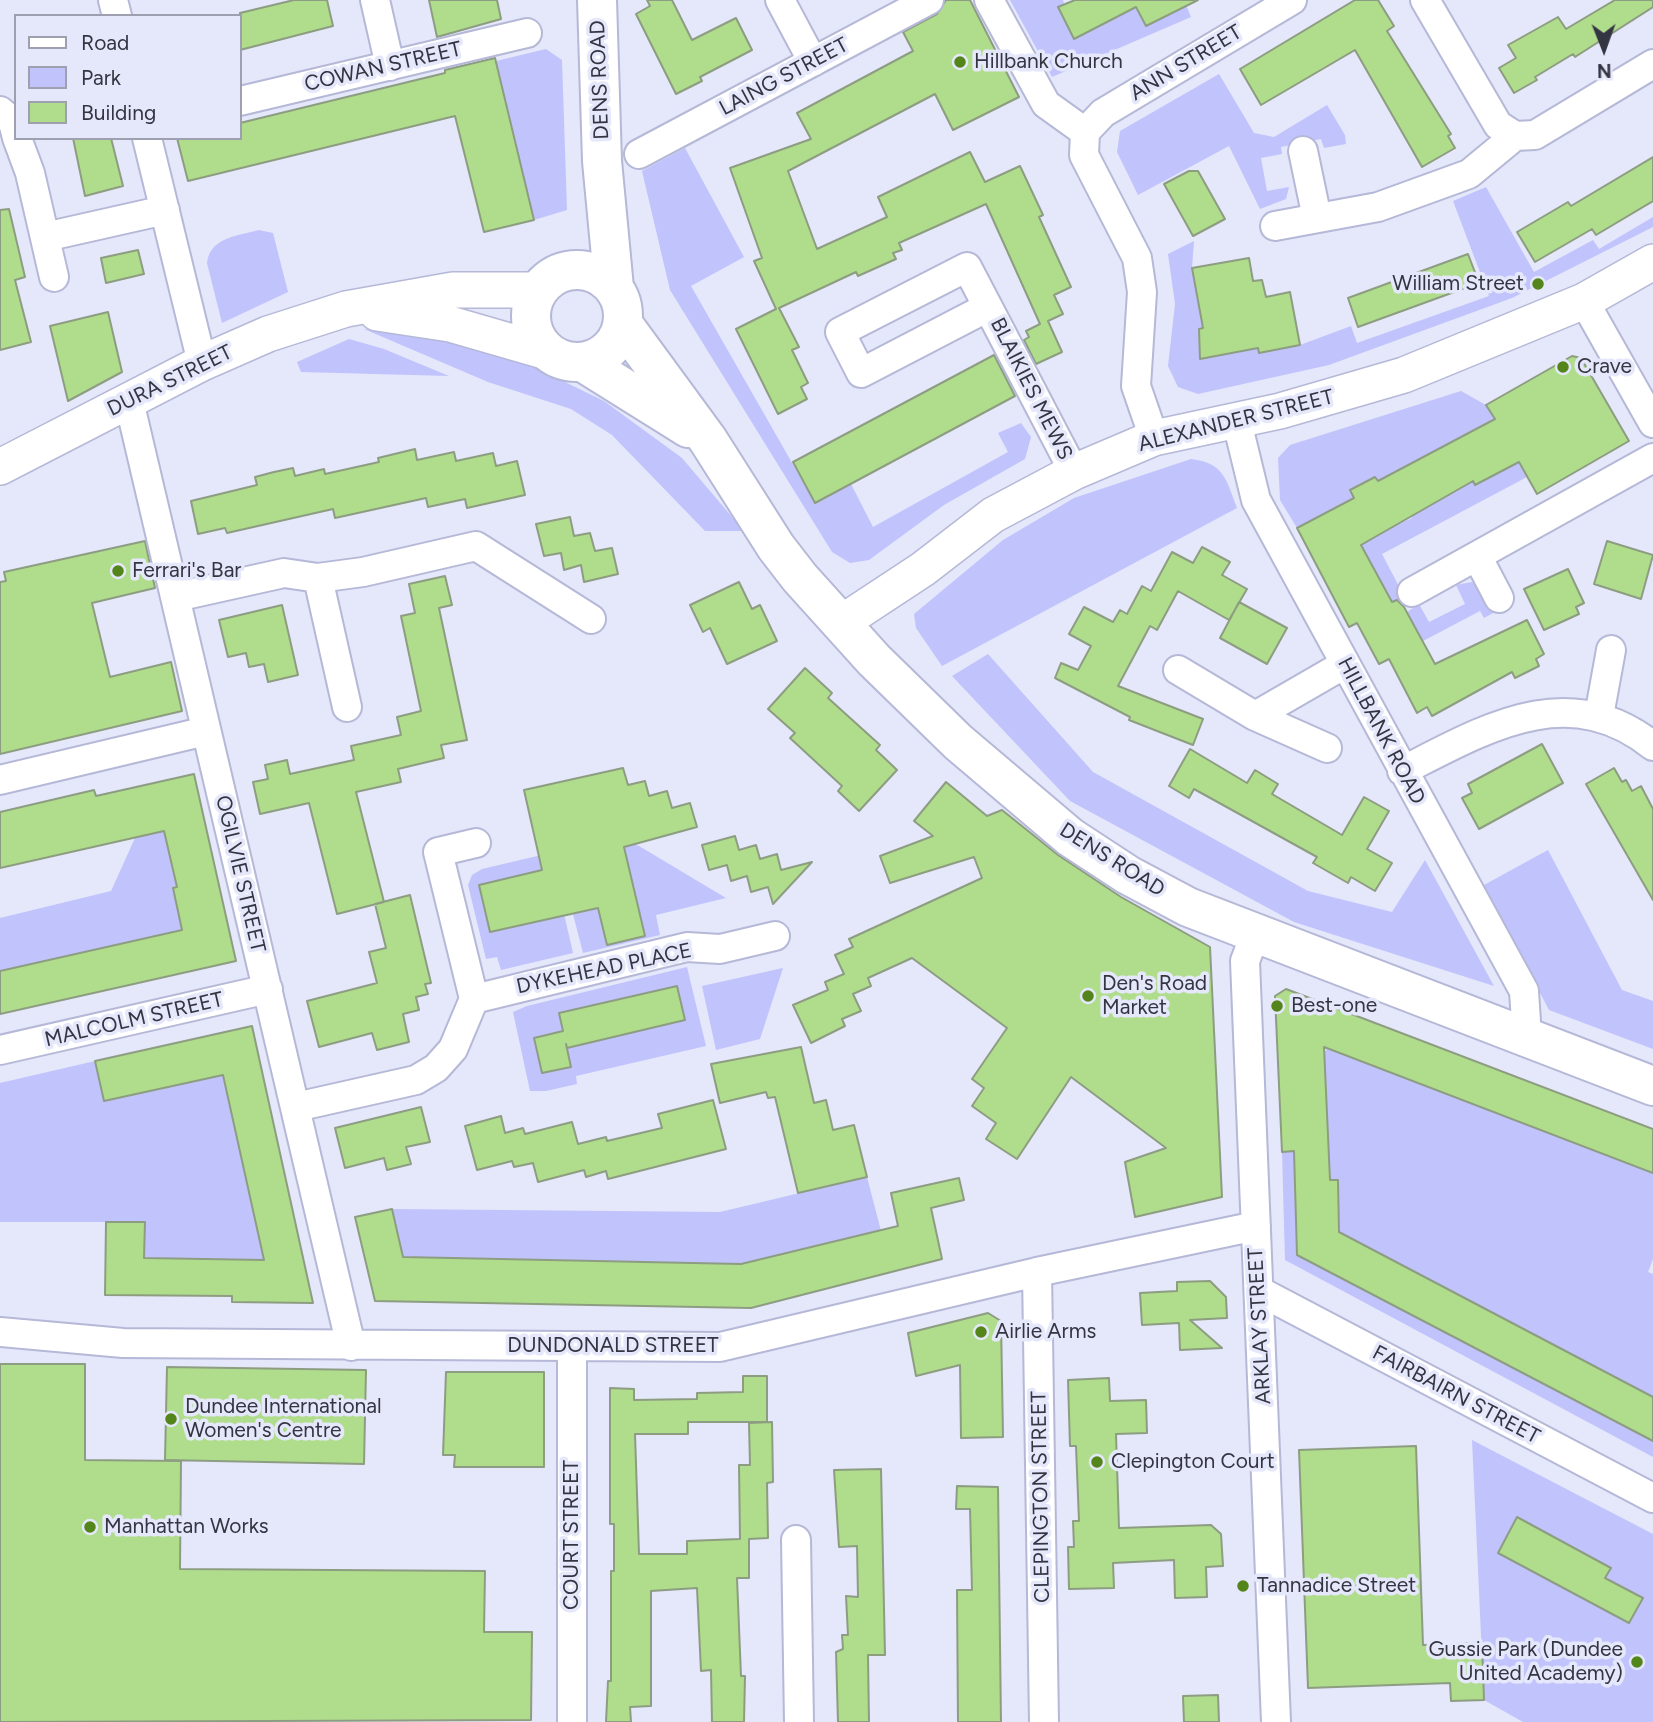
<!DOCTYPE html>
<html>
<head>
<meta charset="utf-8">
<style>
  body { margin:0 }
  #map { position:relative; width:1653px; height:1722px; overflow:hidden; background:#e5e7fa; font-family:Figtree,sans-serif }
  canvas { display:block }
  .legend { position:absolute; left:14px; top:14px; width:228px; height:126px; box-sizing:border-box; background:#e5e7fa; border:2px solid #9ea0b0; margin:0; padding:9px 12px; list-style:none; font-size:21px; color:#343542 }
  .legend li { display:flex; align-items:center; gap:14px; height:35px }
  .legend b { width:35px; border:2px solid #9ea0b0 }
  .north { position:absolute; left:1569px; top:14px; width:70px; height:70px; -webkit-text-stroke:5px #e5e7fa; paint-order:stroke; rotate:179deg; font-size:19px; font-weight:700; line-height:28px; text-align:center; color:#343542 }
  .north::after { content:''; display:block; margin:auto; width:24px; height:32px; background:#343542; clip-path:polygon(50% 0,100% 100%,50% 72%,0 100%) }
</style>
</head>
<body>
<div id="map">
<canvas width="1653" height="1722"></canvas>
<ul class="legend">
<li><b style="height:9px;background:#fff"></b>Road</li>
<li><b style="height:19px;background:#c1c3fd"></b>Park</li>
<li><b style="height:19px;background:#b0dd8c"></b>Building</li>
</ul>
<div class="north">N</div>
</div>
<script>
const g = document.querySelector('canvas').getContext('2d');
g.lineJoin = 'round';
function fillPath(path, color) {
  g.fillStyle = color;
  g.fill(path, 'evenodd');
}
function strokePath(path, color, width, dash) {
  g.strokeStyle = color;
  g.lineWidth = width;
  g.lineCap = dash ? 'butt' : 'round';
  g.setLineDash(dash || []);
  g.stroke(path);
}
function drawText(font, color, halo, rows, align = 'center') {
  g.font = font + ' Figtree,sans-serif';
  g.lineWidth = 7;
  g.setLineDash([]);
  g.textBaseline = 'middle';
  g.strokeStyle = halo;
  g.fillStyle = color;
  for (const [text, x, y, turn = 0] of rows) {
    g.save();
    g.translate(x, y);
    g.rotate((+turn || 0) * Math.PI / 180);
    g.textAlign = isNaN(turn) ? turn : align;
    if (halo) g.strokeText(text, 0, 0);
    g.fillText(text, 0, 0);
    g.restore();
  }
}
const green = new Path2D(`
  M1010,0H1063L1074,38L1136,7L1146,26L1174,12L1168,0H1184L1191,17L1052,77Z
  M546,49L562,60L567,210L534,220L496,61Z
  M1219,74L1254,133L1274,137L1327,105L1345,135L1346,144L1324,148L1321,139L1281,147L1282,154L1261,158L1267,191L1289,187L1286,199L1260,209L1229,146L1138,195L1117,152L1120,131Z
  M685,148L744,257L691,286L815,503L851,484L873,527L1008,452L998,433L1021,423L1031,437L1025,459L944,505L869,560L850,563L832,552L670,290L642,171Z
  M1486,187L1534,272L1593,240L1599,249L1653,217V227L1512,298L1329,365L1198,394L1178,387L1168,366L1175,304L1168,254L1194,241L1192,268L1203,328L1199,329L1201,359L1258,348L1259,353L1300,345L1351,326L1357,343L1489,296L1453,201Z
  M259,230L273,233L288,292L222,323L207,263C210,237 238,236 259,230Z
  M364,329L435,333L499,350L604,401L682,458L744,531H705L612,435L571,409L488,382Z
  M349,339L384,349L449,376L301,372L297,362Z
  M1461,391L1486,405L1495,419L1378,481L1375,477L1351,490L1354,498L1297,528L1280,500L1278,458L1290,445Z
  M1516,457L1527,477L1382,554L1404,596L1392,602L1361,545L1396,516L1401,523L1412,518L1410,514L1473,481L1475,485Z
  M1191,459C1224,463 1226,479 1237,508L942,666L916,628L914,614L1003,540L1074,498Z
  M1472,582L1484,590L1495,612L1484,618L1480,611L1423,641L1407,612L1419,604L1429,622L1465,604L1456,585Z
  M988,654L1093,772L1308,891L1392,912L1425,860L1494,986L1294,922L1070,801L952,676Z
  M164,831L177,887L173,889L186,929L0,971V918L111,891L135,838Z
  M619,838L639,846L726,898L656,915L660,935L583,953L559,860Z
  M1548,850L1622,990L1653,1001V1049L1549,1010L1484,885Z
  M550,853L573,953L501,970L497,957L486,959L468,885L472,875L482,869Z
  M687,967L706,1046L576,1076L577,1084L546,1091H530L513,1012L527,1006Z
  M783,968L760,1039L716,1050L702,986Z
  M1327,1049L1653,1173V1259L1648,1272L1653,1274V1457L1285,1260L1282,1152L1328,1149L1324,1053Z
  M95,1061L105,1101L223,1075L264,1260L144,1258V1222H0V1083Z
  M867,1177L881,1231L741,1265L403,1257L392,1209L720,1212Z
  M1472,1440L1653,1534V1722H1523L1484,1700Z`);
const building = new Path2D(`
  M294,0H327L333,26L240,50V13Z
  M429,0H497L501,19L437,37Z
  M647,0H672L692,40L736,18L752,50L700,77L702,81L676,94L636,14L650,6Z
  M946,0H970L1019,97L953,130L935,94L788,171L817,249L887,217L878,197L970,152L985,182L1020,166L1043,215L1039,217L1071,287L1054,295L1063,314L1048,321L1062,352L1036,364L1024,340L1029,337L1026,331L1040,324L986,204L899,243L902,250L893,253L896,259L858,276L856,272L779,308L799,347L792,350L808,383L801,387L807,399L778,414L736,329L776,309L754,261L762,258L730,168L811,139L797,113L913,51L903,32L937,14Z
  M1075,0H1198L1146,26L1136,7L1074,39L1058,7Z
  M1355,0H1378L1394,26L1387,31L1451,134L1448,136L1455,148L1422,167L1355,50L1261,105L1240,69Z
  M1615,0H1653V7L1575,57L1573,54L1535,77L1537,80L1514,93L1499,68L1516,58L1508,45L1558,17L1566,29Z
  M495,58L534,220L484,232L455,116L188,181L177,138H240V123L445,73V70Z
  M73,138H111L123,186L85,196Z
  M1653,157V201L1596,235L1592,229L1535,262L1517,232L1568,202L1571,206Z
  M1189,171H1198L1225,219L1193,236L1164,184Z
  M9,209L25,277L15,280L31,342L0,350V210Z
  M138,250L144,274L106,283L101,258Z
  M1468,254L1479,283L1358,327L1348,298Z
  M1249,258L1253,281L1262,280L1266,297L1290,292L1300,345L1259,353L1258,348L1200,359L1199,329L1203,328L1192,268Z
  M108,312L122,372L68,401L50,326Z
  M994,355L1015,396L815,503L793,462Z
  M1572,356L1581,358L1629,441L1537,494L1519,462L1475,485L1473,481L1361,545L1392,602L1397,600L1404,607L1435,664L1527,620L1544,654L1536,659L1539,666L1515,678L1512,672L1432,716L1427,707L1417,713L1389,659L1379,664L1357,623L1349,627L1297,528L1354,498L1350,490L1375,477L1378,481L1495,419L1486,405Z
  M415,449L417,460L454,452L456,461L493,453L496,466L517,461L525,495L467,508L465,499L428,507L426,498L335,518L333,509L227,533L225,528L198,534L191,501L257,485L255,477L274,472L293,468L295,476L324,469L325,474L379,462L378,458Z
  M570,517L574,536L590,533L595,551L612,548L618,574L584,582L581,565L564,570L561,553L544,556L536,524Z
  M145,541L155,588L92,603L110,677L171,662L182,711L0,754V582L6,581L4,572Z
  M1607,541L1653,555L1641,599L1594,584Z
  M1202,547L1230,562L1222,575L1247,589L1229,620L1178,591L1157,630L1150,626L1118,686L1203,719L1193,745L1129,720L1130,717L1055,678L1061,663L1078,670L1091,646L1069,634L1084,607L1113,622L1120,610L1127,614L1142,586L1151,591L1172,552L1193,563Z
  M1568,569L1584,603L1576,607L1579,614L1544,630L1524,589Z
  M445,576L452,605L439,608L467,740L441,745L444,758L398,769L401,782L356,792L384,902L337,914L309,803L260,814L253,782L268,779L265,765L287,760L290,774L354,760L351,746L401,735L397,717L421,711L401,616L415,613L409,584Z
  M739,582L752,609L760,605L777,641L727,664L710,628L703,632L690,605Z
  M1239,602L1287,628L1267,664L1220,638Z
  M282,605L298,675L268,682L264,664L249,667L246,653L228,657L219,620Z
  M805,668L832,693L828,698L880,745L876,750L897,770L859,811L838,791L842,786L790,738L795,733L768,709Z
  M1542,744L1563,783L1479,829L1462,798L1472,793L1468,784Z
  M1190,749L1247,783L1255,770L1278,784L1272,794L1342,835L1364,797L1389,811L1367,849L1392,863L1375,891L1351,877L1348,883L1313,863L1317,857L1194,789L1189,798L1169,786Z
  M623,768L628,785L645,781L649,796L667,791L672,808L690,803L697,827L624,847L645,936L607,945L598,908L490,932L479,885L542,870L524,790Z
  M1614,768L1622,782L1626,780L1632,791L1641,786L1653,809V900L1586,784Z
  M194,774L236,961L0,1014V971L182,930L173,888L177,887L164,831L0,868V812L94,790L96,796Z
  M946,782L987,816L1002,810L1058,855L1121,897L1210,947L1222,1197L1135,1217L1125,1162L1166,1148L1071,1077L1017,1159L986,1139L996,1123L972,1106L984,1088L972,1079L1007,1028L912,958L868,978L871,986L853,994L861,1011L842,1019L845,1026L811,1043L793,1005L828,990L825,982L844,974L835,955L853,947L849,939L982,878L974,857L890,883L880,856L933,836L914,821Z
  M735,836L739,850L756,845L760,859L777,854L781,870L812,862L773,904L768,887L751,892L747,876L731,881L727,865L709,870L702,845Z
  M410,895L431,983L425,984L428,994L416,997L419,1010L403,1014L409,1042L377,1050L372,1033L319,1047L307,1001L377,983L369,952L386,948L375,904Z
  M677,986L685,1020L567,1048L566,1044L571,1067L542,1073L534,1038L563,1031L559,1013Z
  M1286,989L1653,1129V1173L1324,1047L1330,1180H1338L1339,1232L1653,1397V1441L1297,1255L1294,1151L1282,1152L1275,996Z
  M252,1026L313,1303L232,1302V1296L105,1295L106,1222H145L144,1258L264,1260L223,1075L104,1101L95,1061Z
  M801,1047L814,1103L826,1100L833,1130L854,1125L867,1177L798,1193L775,1097L768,1098L766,1092L720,1103L711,1064Z
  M713,1100L726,1149L608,1179L606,1171L586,1177L584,1170L538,1182L533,1163L514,1167L512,1161L477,1170L465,1126L501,1116L505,1133L523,1128L525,1134L572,1122L578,1144L606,1137L607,1141L662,1128L658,1114Z
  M421,1107L430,1142L406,1147L411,1164L387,1170L384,1158L345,1168L335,1128Z
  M959,1178L964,1200L931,1208L942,1259L751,1308L375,1301L355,1217L392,1209L403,1257L741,1264L898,1226L891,1193Z
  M1210,1281L1226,1297L1227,1318L1190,1320L1222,1348L1180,1350L1179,1323L1142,1325L1140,1293L1177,1291V1282Z
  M988,1313L1001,1321L1003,1437L961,1438L960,1365L916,1376L908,1333Z
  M0,1364H85V1460L181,1461L180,1569L485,1571L484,1632H532L531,1720L0,1722Z
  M167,1367L366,1370L364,1464L165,1460Z
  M446,1372H544V1467H454L455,1455H443Z
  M743,1376H767V1422H688V1434H635L639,1554H687V1541L740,1539L739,1465H750L749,1423L772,1422L773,1482L767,1483L768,1538L749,1539V1578H737L741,1676H745L744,1722H712L711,1670L701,1671L697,1588L651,1591V1706L630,1707L631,1722H606L608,1681H611V1571H614V1524H610V1388L634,1389V1400L697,1399V1393L743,1392Z
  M1109,1378L1110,1401L1146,1400L1147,1433L1116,1434L1119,1528L1211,1525L1221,1534L1223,1566L1206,1567L1207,1597L1175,1598L1174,1560L1113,1563L1114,1588L1069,1589L1068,1547H1074L1073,1521H1079L1076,1446H1070L1068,1380Z
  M1416,1446L1423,1645L1482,1643L1484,1700L1451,1701L1450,1683L1308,1688L1299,1450Z
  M881,1469L885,1655H868L869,1722H838L836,1652L843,1649L842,1635H848L846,1596L858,1597L857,1546L839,1547L834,1470Z
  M957,1486L998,1487L1001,1722H958L957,1590H972L970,1509H956Z
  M1517,1517L1611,1568L1605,1578L1643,1598L1629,1623L1498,1553Z
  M1218,1695L1219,1722H1184L1183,1696Z`);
const minor = new Path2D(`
  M113,0L117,16
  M375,0L390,66
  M780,0L813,62
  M989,0L1046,104L1085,132
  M1425,0L1498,125L1515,136L1535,135L1653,64
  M240,101L527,33
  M0,111L13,122L16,134
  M1085,132L1084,155L1137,258L1142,292L1136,386L1154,438
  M1085,132L1103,113L1292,0
  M17,138L30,173L54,277
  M147,138L202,363
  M1303,151L1317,218
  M639,154L929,0
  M1275,226L1378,207L1469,174L1515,136
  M45,237L165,210
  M1584,301L1653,423
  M988,307L861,373L840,332L967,267L1074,472
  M129,401L351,1346
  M1237,422L1256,500L1524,991L1527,1037
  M1477,556L1499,598
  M318,578L347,707
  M1412,592L1653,458
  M176,597L284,573L318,578L363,572L476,546L591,619
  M1178,670L1255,716L1345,664
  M1255,716L1327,748
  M1599,716L1611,650
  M1402,771C1485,729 1568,678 1653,746
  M0,780L206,731
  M1256,932L1245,961L1276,1722
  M474,999L687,947L720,949L775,936
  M0,1050L268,989
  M296,1107L416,1080L436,1068L453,1049L474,999L438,852L476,843
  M1037,1272L1044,1722
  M1259,1291L1653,1498
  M0,1332L123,1343L720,1347L1037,1272L1256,1226
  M796,1540L799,1722
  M572,1722V1347`);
const tertiary = new Path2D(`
  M377,313L450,324L547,352
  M0,467L202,363L268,334L346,309L453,290H539
  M841,623L923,569L993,515L1074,472L1154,438L1280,411L1404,375L1584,301L1653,262`);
const secondary = new Path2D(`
  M597,0L602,161L614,288
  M531 316a46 46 0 1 1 92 0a46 46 0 1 1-92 0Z
  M623,324L708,440L776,547L800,578L874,660L958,742L1070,837L1128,875L1188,907L1653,1086
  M584,363L688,428`);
const markers = [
  [960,62,7,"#53851a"],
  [1538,284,7,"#53851a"],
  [1563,367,7,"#53851a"],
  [118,571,7,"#53851a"],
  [1088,996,7,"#53851a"],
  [1277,1006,7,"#53851a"],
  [981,1332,7,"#53851a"],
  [171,1419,7,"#53851a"],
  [1097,1462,7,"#53851a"],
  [90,1527,7,"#53851a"],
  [1243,1586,7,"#53851a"],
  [1637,1662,7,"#53851a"]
];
const poiNames = [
  ["Hillbank Church",974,62],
  ["William Street",1524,284,"right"],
  ["Crave",1577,367],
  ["Ferrari's Bar",132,571],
  ["Den's Road",1102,984],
  ["Market",1102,1008],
  ["Best-one",1291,1006],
  ["Airlie Arms",995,1332],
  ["Dundee International",185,1407],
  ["Women's Centre",185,1431],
  ["Clepington Court",1111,1462],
  ["Manhattan Works",104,1527],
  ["Tannadice Street",1257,1586],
  ["Gussie Park (Dundee",1623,1650,"right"],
  ["United Academy)",1623,1674,"right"]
];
const streetNames = [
  ["ANN STREET",1186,63,-31],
  ["COWAN STREET",383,67,-13],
  ["LAING STREET",784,77,-28],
  ["DENS ROAD",600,80,-92],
  ["DURA STREET",170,381,-26],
  ["BLAIKIES MEWS",1031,389,63],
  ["ALEXANDER STREET",1236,421,-14],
  ["HILLBANK ROAD",1381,731,62],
  ["DENS ROAD",1112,860,32],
  ["OGILVIE STREET",240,874,77],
  ["DYKEHEAD PLACE",604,969,-12],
  ["MALCOLM STREET",134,1020,-13],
  ["ARKLAY STREET",1260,1326,-93],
  ["DUNDONALD STREET",613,1346],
  ["FAIRBAIRN STREET",1456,1395,28],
  ["CLEPINGTON STREET",1041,1497,-91],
  ["COURT STREET",572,1535,-90]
];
fillPath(green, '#c1c3fd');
fillPath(building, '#b0dd8c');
strokePath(building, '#8d9d81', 2);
strokePath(minor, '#b5b8d7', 32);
strokePath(tertiary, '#b5b8d7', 38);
strokePath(secondary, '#b5b8d7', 42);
strokePath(minor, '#fff', 28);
strokePath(tertiary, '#fff', 35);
strokePath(secondary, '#fff', 38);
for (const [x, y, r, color] of markers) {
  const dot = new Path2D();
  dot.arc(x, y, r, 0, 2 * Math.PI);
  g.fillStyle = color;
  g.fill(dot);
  strokePath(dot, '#e5e7fa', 2.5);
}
drawText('21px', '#343542', '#e5e7fa', poiNames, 'left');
drawText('21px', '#343542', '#e5e7fa', streetNames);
</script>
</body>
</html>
